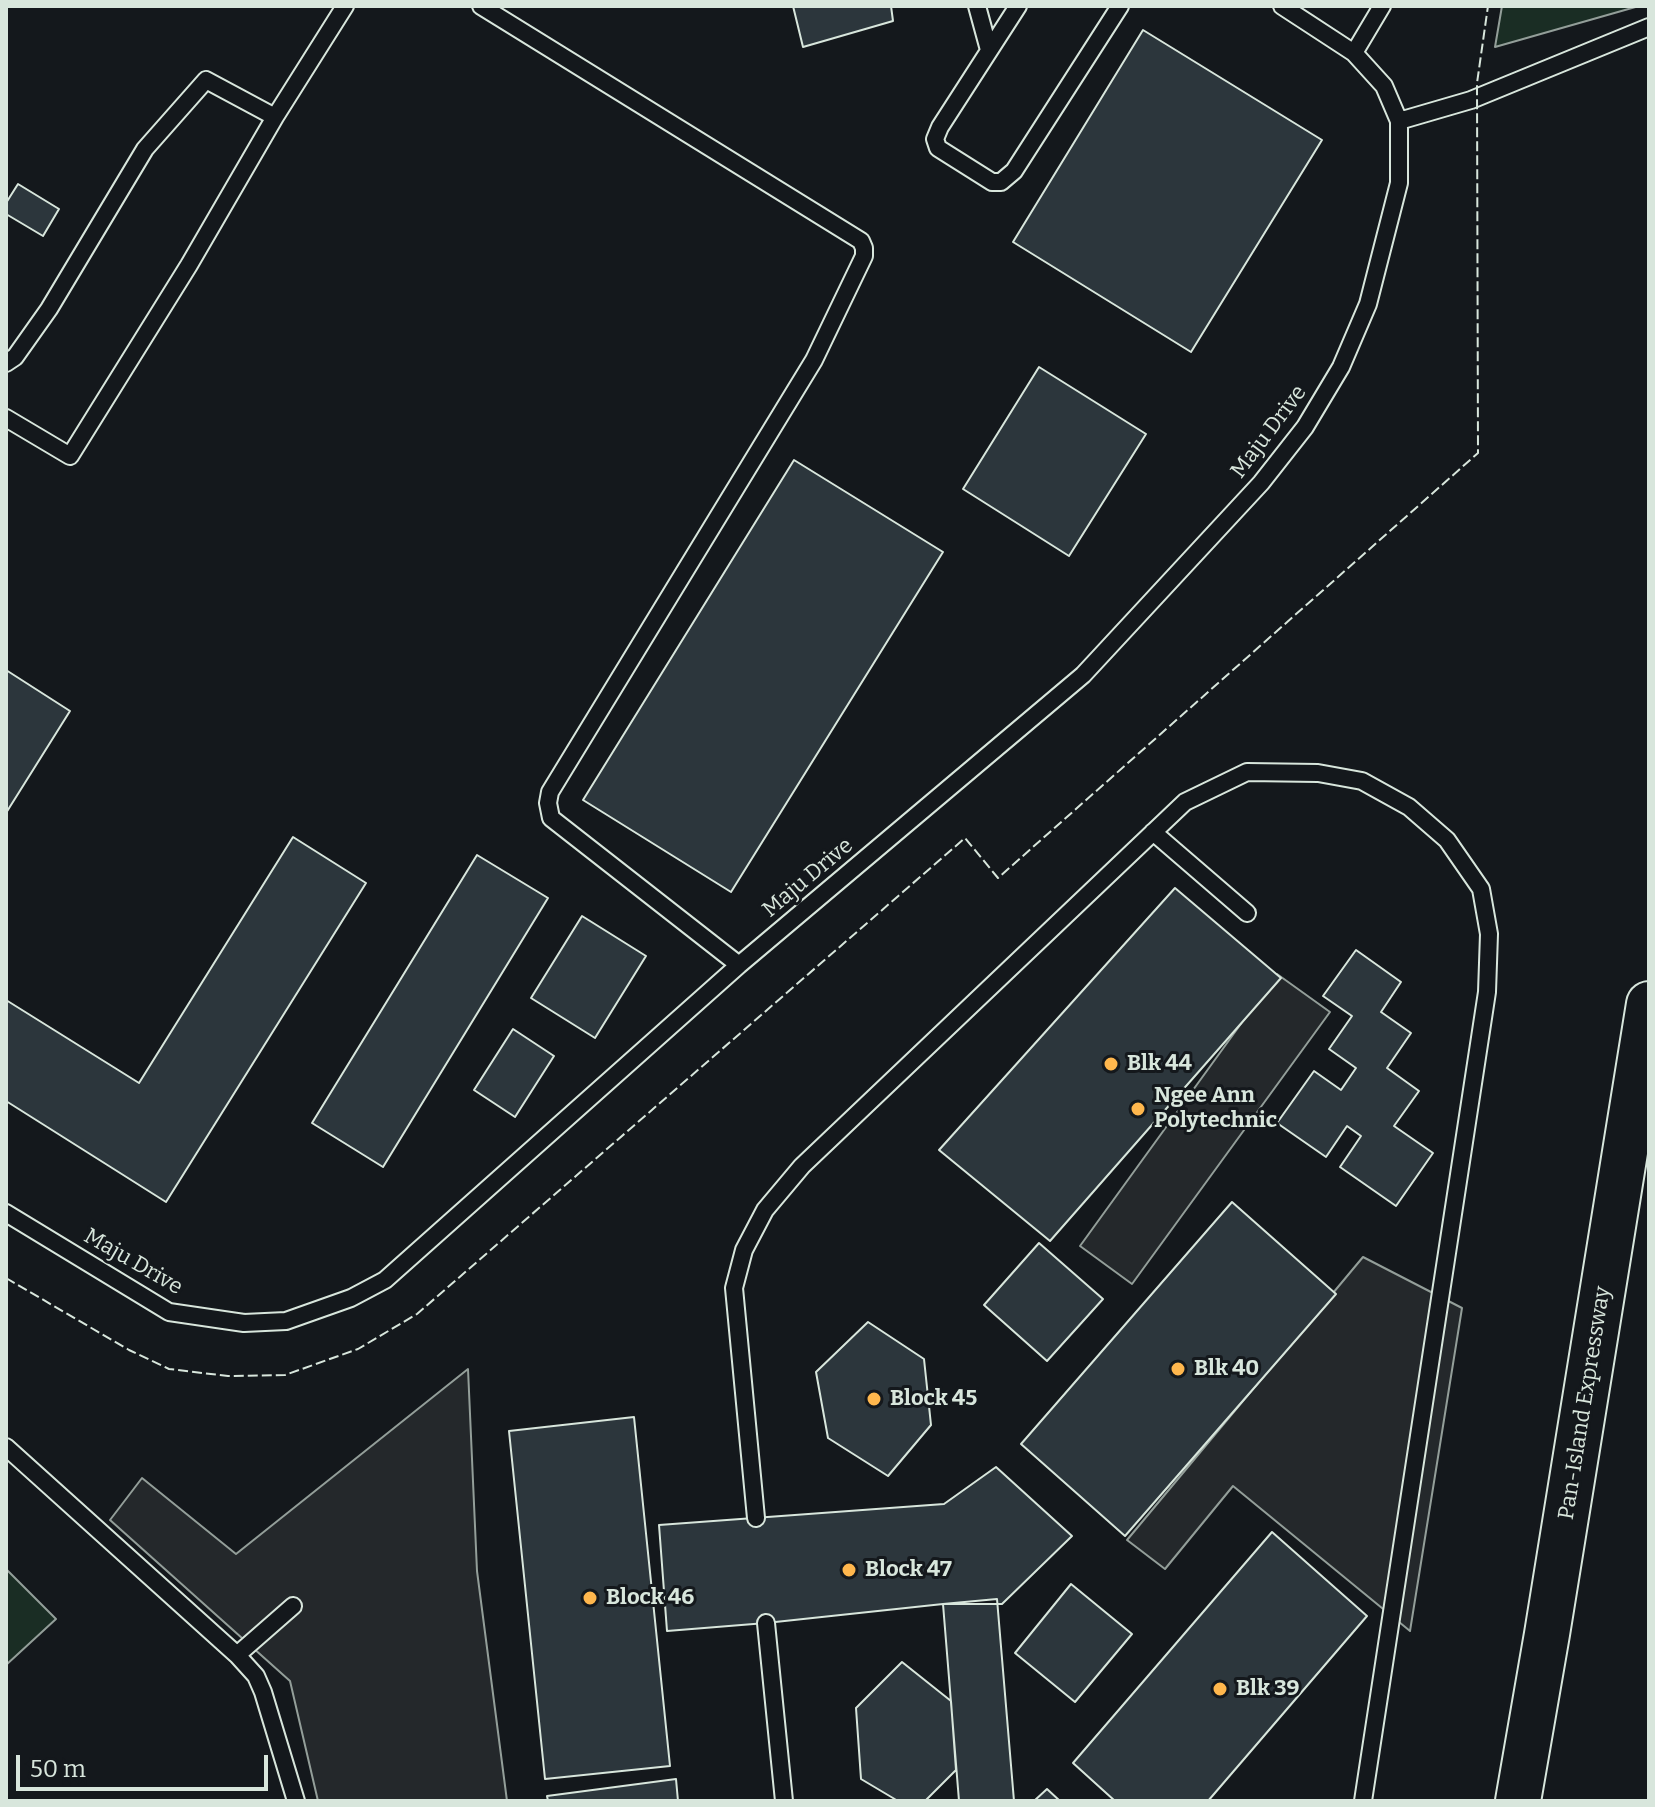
<!DOCTYPE html>
<html>
<head>
<meta charset="utf-8">
<style>
  body { margin:0 }
  #map { position:relative; width:1655px; height:1807px; overflow:hidden; background:#14181c; font-family:Bitter,serif }
  canvas { display:block }
  .frame { position:absolute; inset:0; border:8px solid #d8e6dc; pointer-events:none }
  .scale { position:absolute; left:16px; top:1755px; width:252px; height:36px; box-sizing:border-box; border:4px solid #d8e6dc; border-top:0; padding-left:10px; font-size:24px; line-height:28px; white-space:nowrap; color:#d8e6dc; -webkit-text-stroke:6px #14181c; paint-order:stroke }
</style>
</head>
<body>
<div id="map">
<canvas width="1655" height="1807"></canvas>
<div class="frame"></div>
<div class="scale">50 m</div>
</div>
<script>
const g = document.querySelector('canvas').getContext('2d');
g.lineJoin = 'round';
function fillPath(path, color) {
  g.fillStyle = color;
  g.fill(path, 'evenodd');
}
function strokePath(path, color, width, dash) {
  g.strokeStyle = color;
  g.lineWidth = width;
  g.lineCap = dash ? 'butt' : 'round';
  g.setLineDash(dash || []);
  g.stroke(path);
}
function drawText(font, color, halo, rows, align = 'center') {
  g.font = font + ' Bitter,serif';
  g.lineWidth = 6;
  g.setLineDash([]);
  g.textBaseline = 'middle';
  g.strokeStyle = halo;
  g.fillStyle = color;
  for (const [text, x, y, turn = 0] of rows) {
    g.save();
    g.translate(x, y);
    g.rotate((+turn || 0) * Math.PI / 180);
    g.textAlign = isNaN(turn) ? turn : align;
    if (halo) g.strokeText(text, 0, 0);
    g.fillText(text, 0, 0);
    g.restore();
  }
}
const green = new Path2D(`
  M1502,6H1639L1495,47Z
  M6,1569L56,1619L6,1665Z`);
const parking = new Path2D(`
  M1277,974L1330,1012L1132,1284L1080,1246Z
  M1363,1257L1462,1308L1410,1631L1233,1486L1165,1569L1127,1540Z
  M468,1369L477,1571L507,1801H318L290,1681L110,1520L142,1478L236,1554Z`);
const building = new Path2D(`
  M793,6H891L893,21L803,47Z
  M1143,30L1322,140L1191,352L1013,242Z
  M18,184L59,209L43,236L6,214V203Z
  M1039,367L1146,434L1069,556L963,489Z
  M794,460L943,552L731,892L583,800Z
  M6,670L70,711L6,813Z
  M293,837L366,883L166,1202L6,1101V1000L139,1083Z
  M477,855L548,898L383,1167L312,1123Z
  M1175,888L1281,978L1050,1241L939,1150Z
  M582,916L646,956L595,1038L531,998Z
  M1356,950L1401,982L1381,1012L1411,1033L1387,1068L1419,1091L1394,1126L1433,1153L1396,1206L1340,1167L1361,1136L1347,1126L1326,1157L1277,1123L1314,1071L1341,1090L1356,1068L1329,1049L1352,1016L1323,996Z
  M513,1029L554,1056L515,1117L474,1090Z
  M1232,1202L1336,1294L1125,1536L1021,1444Z
  M1039,1243L1103,1299L1047,1361L984,1305Z
  M868,1322L924,1359L931,1425L888,1476L828,1438L816,1372Z
  M634,1417L670,1766L545,1779L509,1431Z
  M996,1467L1072,1536L1002,1604H943L766,1623L667,1631L659,1525L944,1504Z
  M1272,1532L1367,1616L1208,1801H1115L1073,1763Z
  M1071,1584L1132,1634L1075,1702L1015,1653Z
  M997,1599L1014,1801H959L943,1604Z
  M902,1662L951,1701L956,1770L925,1801H898L861,1779L856,1708Z
  M676,1779L678,1801H548L547,1796Z
  M1047,1789L1060,1801H1034Z`);
const lane = new Path2D(`
  M481,6L861,241L864,248V256L814,360L550,792L548,803L551,818L739,965
  M977,6L989,50
  M1018,6L940,127L935,139L938,148L992,182H1001L1014,171L1120,6
  M1354,53L1382,6
  M1399,121L1471,100L1649,27
  M6,363L15,357L49,309L145,149L206,80L275,117
  M6,418L70,456L189,265L275,117L345,6
  M1153,832L1247,913
  M6,1213L169,1312L244,1323L286,1321L351,1298L385,1280L739,965L1083,675L1261,483L1305,427L1341,367L1368,304L1399,183V121L1384,86L1354,53L1282,6
  M6,1447L237,1655L256,1676L263,1692L296,1801
  M756,1518L734,1288L744,1250L765,1210L802,1166L1185,802L1247,772L1318,773L1362,781L1409,807L1447,840L1481,889L1489,934L1487,992L1363,1801
  M766,1623L784,1801
  M237,1655L293,1606`);
const highway = new Path2D(`
  M1518,1801L1547,1634L1649,1004`);
const fence = new Path2D(`
  M6,1278L129,1350L169,1369L228,1376L285,1375L358,1349L417,1314L965,838L998,878L1478,453L1477,83L1488,6`);
const markers = [
  [1111,1064,8,"#ffb74d"],
  [1138,1109,8,"#ffb74d"],
  [1178,1369,8,"#ffb74d"],
  [874,1399,8,"#ffb74d"],
  [849,1570,8,"#ffb74d"],
  [590,1598,8,"#ffb74d"],
  [1220,1689,8,"#ffb74d"]
];
const streetNames = [
  ["Maju Drive",1269,432,-53],
  ["Maju Drive",808,878,-40],
  ["Maju Drive",133,1262,30],
  ["Pan-Island Expressway",1585,1403,-81]
];
const poiNames = [
  ["Blk 44",1127,1064],
  ["Ngee Ann",1154,1096],
  ["Polytechnic",1154,1121],
  ["Blk 40",1194,1369],
  ["Block 45",890,1399],
  ["Block 47",865,1570],
  ["Block 46",606,1598],
  ["Blk 39",1236,1689]
];
fillPath(green, '#1a2d24');
strokePath(green, '#939e99', 2);
fillPath(parking, '#24282b');
strokePath(parking, '#939e99', 2);
fillPath(building, '#2c363c');
strokePath(building, '#d8e6dc', 2);
strokePath(lane, '#d8e6dc', 20);
strokePath(highway, '#d8e6dc', 48);
strokePath(lane, '#14181c', 16);
strokePath(highway, '#14181c', 44);
strokePath(fence, '#d8e6dc', 2, [10, 4]);
for (const [x, y, r, color] of markers) {
  const dot = new Path2D();
  dot.arc(x, y, r, 0, 2 * Math.PI);
  g.fillStyle = color;
  g.fill(dot);
  strokePath(dot, '#14181c', 3);
}
drawText('22px', '#d8e6dc', '#14181c', streetNames);
drawText('bold 22px', '#d8e6dc', '#14181c', poiNames, 'left');
</script>
</body>
</html>
